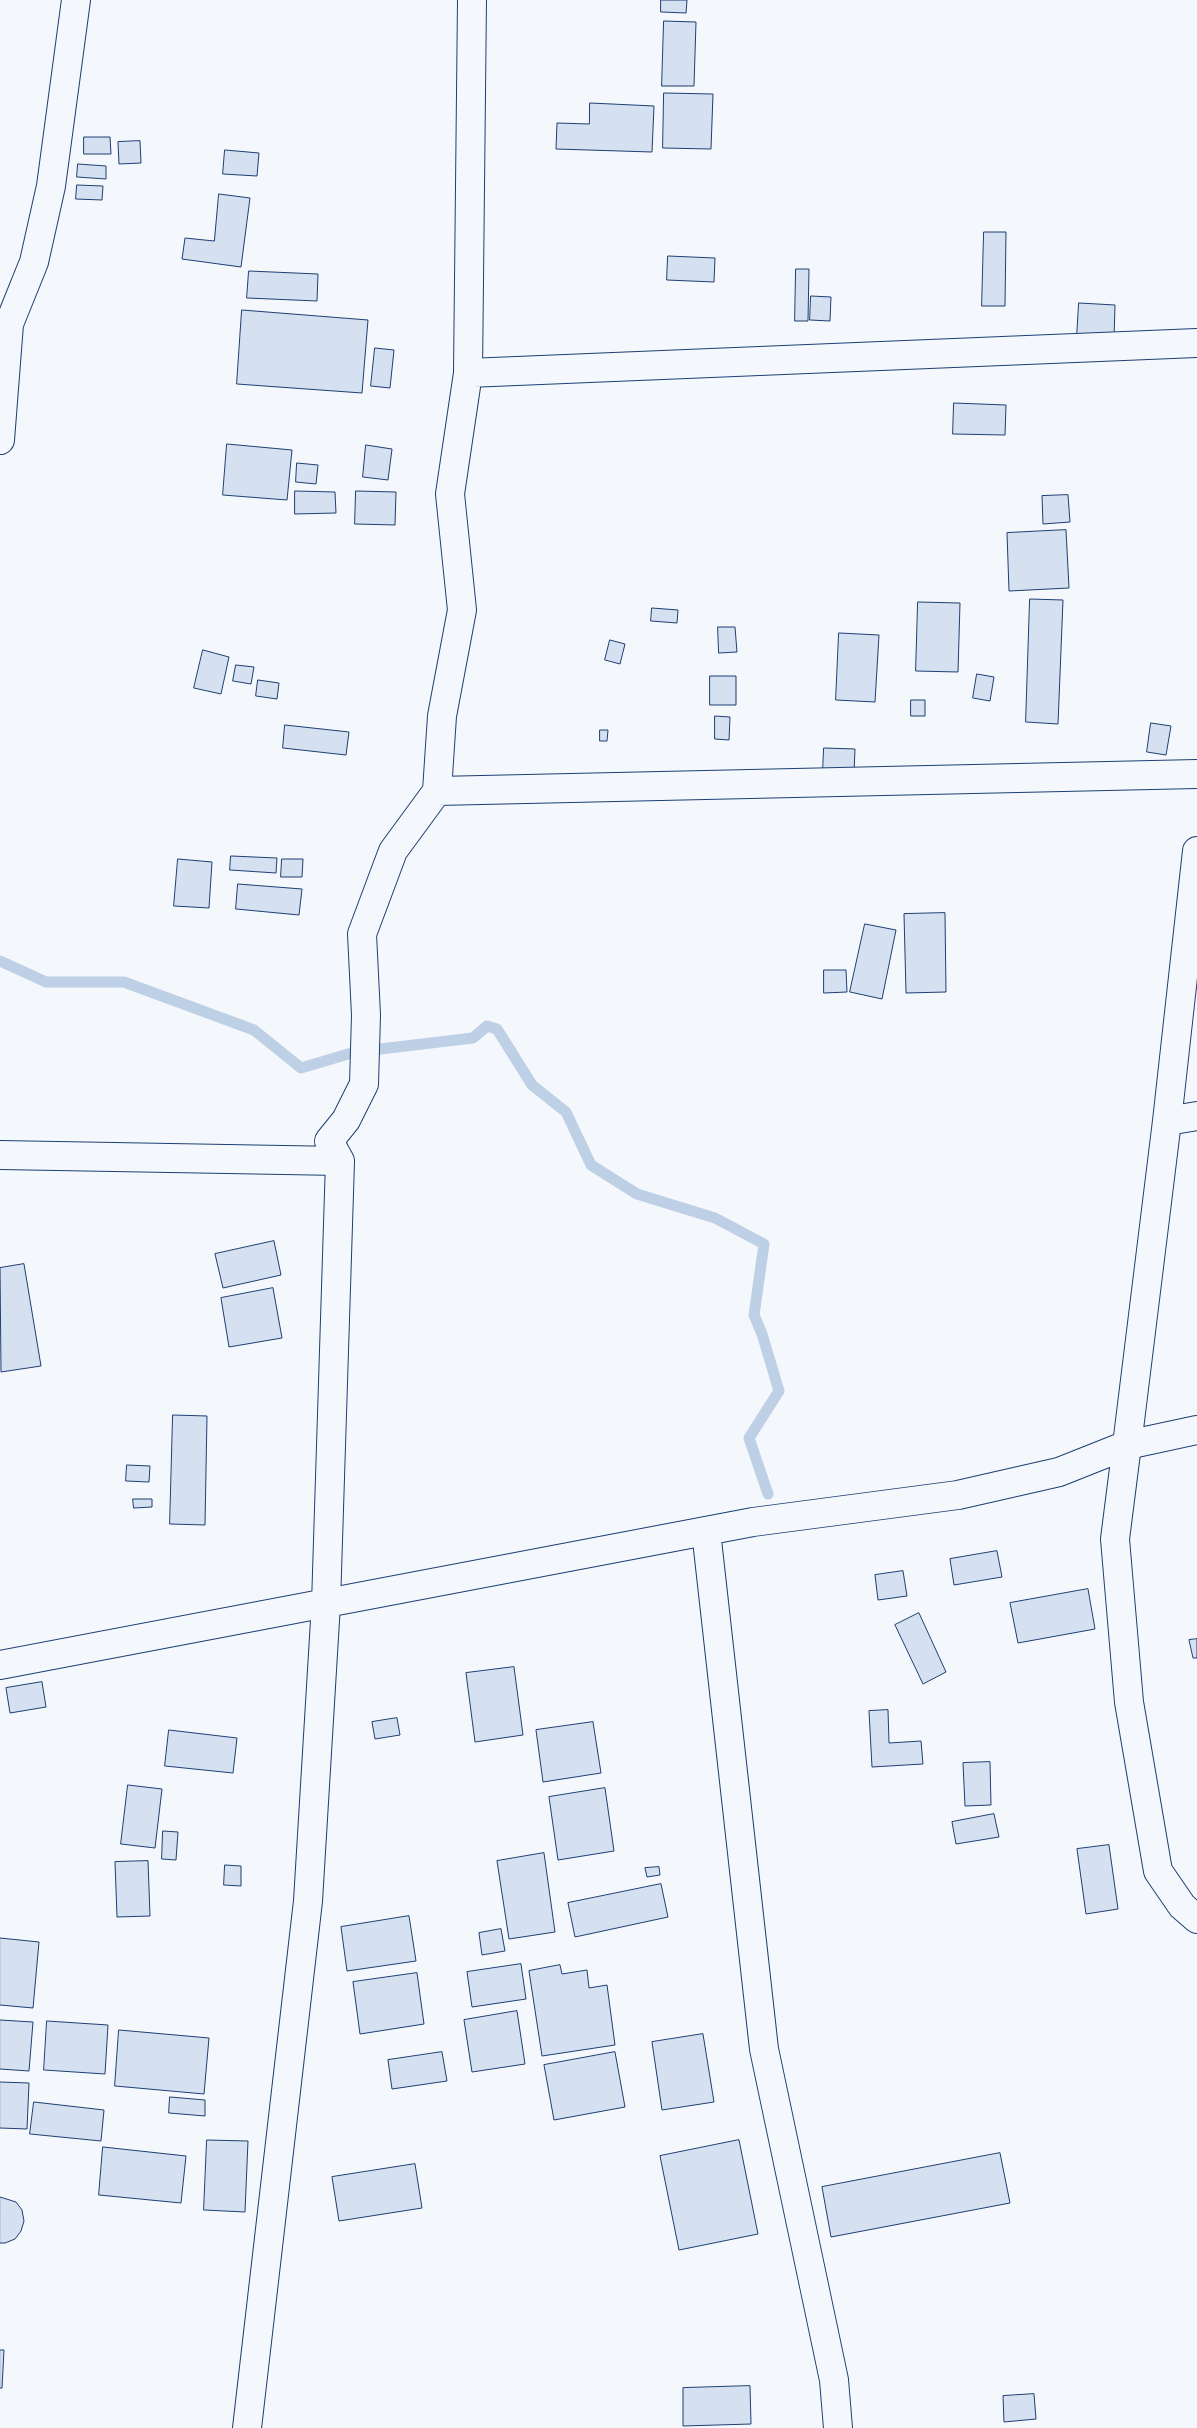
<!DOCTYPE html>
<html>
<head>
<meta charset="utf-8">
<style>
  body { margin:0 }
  canvas { display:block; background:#f4f7fb }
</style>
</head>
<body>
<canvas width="1197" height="2428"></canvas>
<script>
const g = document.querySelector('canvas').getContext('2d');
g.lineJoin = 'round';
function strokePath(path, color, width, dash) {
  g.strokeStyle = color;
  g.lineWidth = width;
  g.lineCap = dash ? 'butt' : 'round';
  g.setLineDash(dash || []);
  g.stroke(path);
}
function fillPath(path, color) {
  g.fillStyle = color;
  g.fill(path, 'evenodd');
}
const stream = new Path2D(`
  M0,961L46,982H124L254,1030L301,1068L355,1052L473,1038L487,1026L497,1029L532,1085L566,1112L591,1165L637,1194L715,1218L764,1244L754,1315L762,1334L779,1391L749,1438L768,1494`);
const building = new Path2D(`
  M661,0H687L686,13L661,12Z
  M664,21L696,22L694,86H662Z
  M664,93L713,94L711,149L663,148Z
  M590,103L654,106L652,152L556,149L557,123L589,124Z
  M84,137H110L111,154H84Z
  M140,141L141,163L119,164L118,142Z
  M225,150L259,153L257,176L223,174Z
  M78,164L106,166V179L77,177Z
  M77,185L103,186L102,200L76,199Z
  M219,194L250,198L241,267L182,259L185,238L214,241Z
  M984,232H1006L1005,306H982Z
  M668,256L715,258L714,282L667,280Z
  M796,269H809L808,321H795Z
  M249,271L318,274L317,301L247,298Z
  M811,296L831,297L830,321L810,320Z
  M1079,303L1115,305L1114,339L1077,337Z
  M242,310L368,320L362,393L237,384Z
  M375,348L394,350L390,388L371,386Z
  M954,403L1006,405L1005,435L953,434Z
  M227,444L292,450L287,500L223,495Z
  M366,445L392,449L388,480L363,477Z
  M297,463L318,465L316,484L296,482Z
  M295,491L335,492L336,513L295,514Z
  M356,491L396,492L395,525L355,524Z
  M1068,495L1070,522L1043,524L1042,496Z
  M1066,530L1069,588L1009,591L1007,533Z
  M1030,599L1063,600L1058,724L1026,722Z
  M918,602L960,603L958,672L916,671Z
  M652,608L678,610L677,623L651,621Z
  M718,627H735L737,652L719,653Z
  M839,633L879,635L875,702L836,700Z
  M610,640L625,644L620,664L605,660Z
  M203,650L229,657L221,694L194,688Z
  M236,665L254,667L251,684L233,681Z
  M977,674L994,677L990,701L973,698Z
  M710,676H736V705H710Z
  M258,680L279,683L277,699L256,696Z
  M911,700H925V716H911Z
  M715,716L730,717L729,740L715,739Z
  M1151,723L1171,726L1166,755L1147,752Z
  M285,725L349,732L346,755L283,748Z
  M600,730H608L607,741H600Z
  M824,748L855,749L854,773L823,771Z
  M231,856L277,858L276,873L230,870Z
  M178,859L212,862L209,908L174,906Z
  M282,859H303L302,877H281Z
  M238,884L302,889L299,915L236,909Z
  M945,913L946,992L906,993L904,914Z
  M865,924L896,930L882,999L850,992Z
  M824,970H846L847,992L824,993Z
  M274,1241L281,1275L223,1288L215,1254Z
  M24,1264L41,1366L1,1372L0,1268Z
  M273,1288L282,1338L229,1347L221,1298Z
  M173,1415L207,1416L205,1525L170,1524Z
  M127,1465L150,1466L149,1482L126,1481Z
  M133,1499H152V1507L134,1508Z
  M997,1551L1002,1577L954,1585L950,1559Z
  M903,1571L907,1596L878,1600L875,1575Z
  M1088,1589L1095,1629L1018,1643L1010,1603Z
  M919,1613L946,1672L923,1684L895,1625Z
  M1197,1639V1658H1193L1189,1640Z
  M514,1667L523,1735L475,1742L466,1673Z
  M42,1682L46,1707L10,1713L6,1688Z
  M888,1710L889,1743L921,1741L923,1764L872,1767L869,1711Z
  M397,1718L400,1735L375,1739L372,1722Z
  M593,1722L601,1773L543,1782L536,1730Z
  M169,1730L237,1738L233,1773L165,1766Z
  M990,1762L991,1805L965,1806L963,1763Z
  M128,1785L162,1789L155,1848L121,1844Z
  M605,1788L614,1851L558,1860L549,1797Z
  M994,1814L999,1837L956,1844L952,1822Z
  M163,1831L178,1832L176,1860L162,1859Z
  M1109,1845L1118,1909L1086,1914L1077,1849Z
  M544,1853L555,1932L509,1939L497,1861Z
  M148,1861L150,1916L117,1917L115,1862Z
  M225,1865L241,1866V1886L224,1885Z
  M659,1867L660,1875L647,1877L645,1868Z
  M661,1884L668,1917L575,1937L568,1903Z
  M409,1916L416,1961L347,1971L341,1927Z
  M501,1929L505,1951L482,1955L479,1933Z
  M0,1938L39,1942L33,2008L0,2005Z
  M521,1964L526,1999L472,2007L467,1972Z
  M560,1965L562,1974L587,1970L589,1988L607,1985L615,2045L542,2056L529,1971Z
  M417,1973L424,2024L360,2034L353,1982Z
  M517,2011L525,2064L472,2072L464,2020Z
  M0,2020L33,2022L29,2071L0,2069Z
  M47,2021L108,2025L105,2074L44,2070Z
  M119,2030L209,2038L204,2094L115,2086Z
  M703,2034L714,2102L662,2110L652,2042Z
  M442,2052L447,2081L392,2089L388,2060Z
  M615,2052L625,2107L554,2120L544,2065Z
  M0,2082L29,2083L27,2129L0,2128Z
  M170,2097L205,2100V2116L169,2113Z
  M34,2102L104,2110L101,2141L30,2134Z
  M207,2140L248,2141L245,2212L204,2210Z
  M739,2140L758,2234L679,2250L660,2156Z
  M103,2147L186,2156L181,2203L99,2195Z
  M1000,2153L1010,2203L831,2237L822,2187Z
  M415,2164L422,2208L339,2221L332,2177Z
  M0,2197L16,2202L22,2210L24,2221L21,2231L15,2239L5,2243H0Z
  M0,2350H4L2,2388H0Z
  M750,2386L751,2424L683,2426V2388Z
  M1034,2394L1036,2419L1004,2422L1003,2396Z`);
const minor = new Path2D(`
  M468,373L1197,343
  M0,440L9,324L34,262L51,186L76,0
  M437,791L1197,774
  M1167,1121L1197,1116
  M0,1155L340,1161L326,1604L308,1901L247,2428
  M340,1161L329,1141L346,1120L364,1084L366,1015L362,934L393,851L437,791L442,716L462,610L450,494L468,373L472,0
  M1197,1430L1127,1445L1115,1539L1129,1702L1158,1871L1182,1906L1197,1919
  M706,1531L764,2049L834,2380L838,2428
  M0,1665L753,1522L958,1495L1059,1472L1127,1445L1167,1121L1197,851`);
strokePath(stream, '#bed0e5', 11);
fillPath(building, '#d5e0f0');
strokePath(building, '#1d3f73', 1);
strokePath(minor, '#1d3f73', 30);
strokePath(minor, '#f4f7fb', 28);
</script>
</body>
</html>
